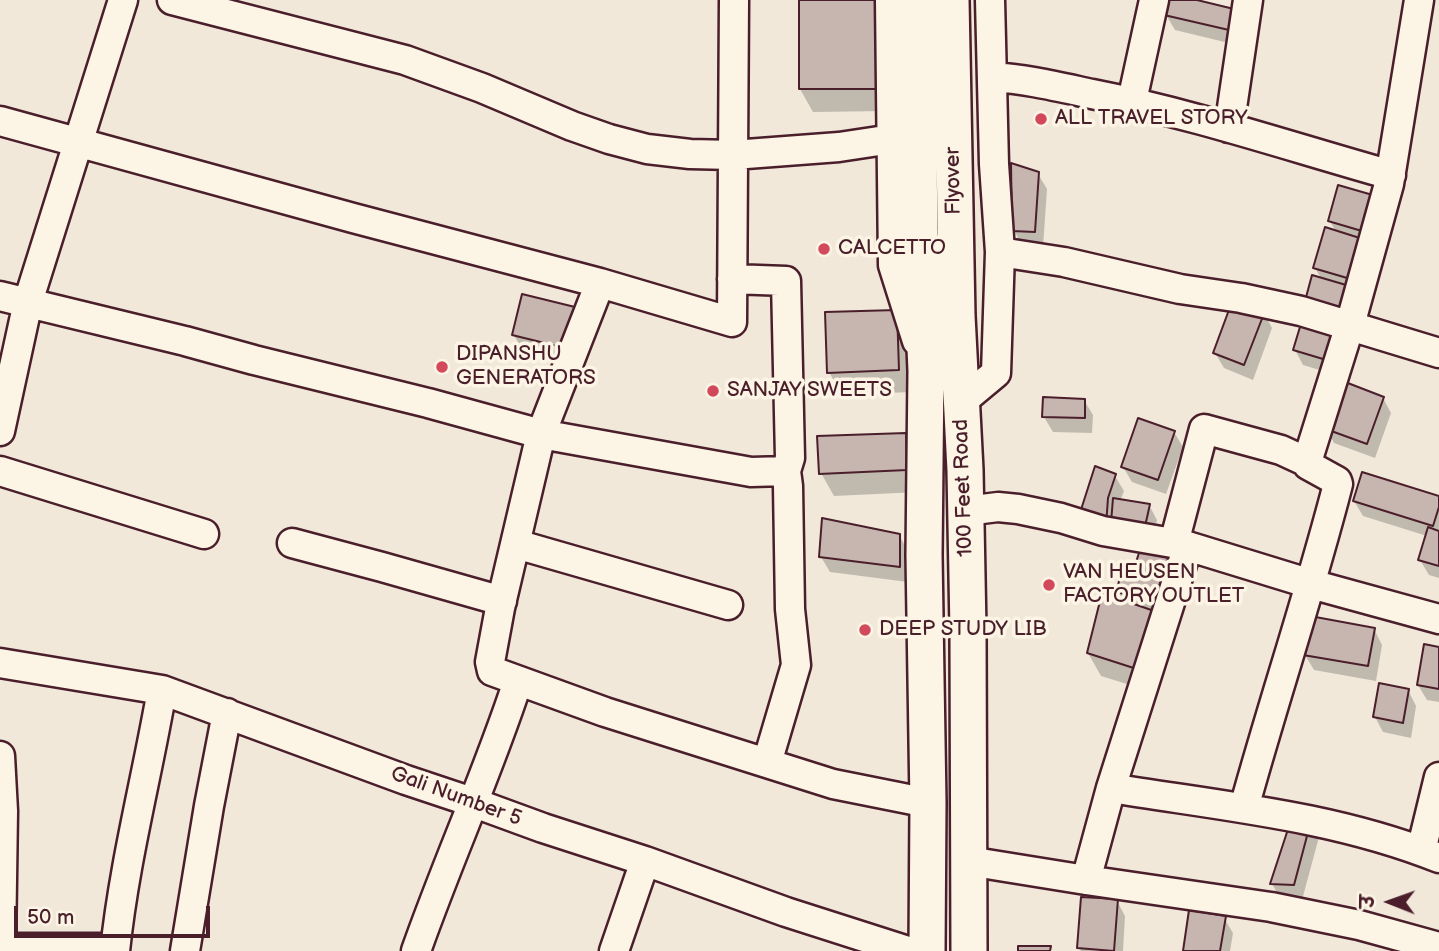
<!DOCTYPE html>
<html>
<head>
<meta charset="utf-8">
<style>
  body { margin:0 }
  #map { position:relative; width:1439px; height:951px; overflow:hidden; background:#f1e8da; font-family:"Balsamiq Sans","Playpen Sans Deva",sans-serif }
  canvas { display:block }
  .north { position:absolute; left:1355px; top:867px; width:70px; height:70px; -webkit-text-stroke:5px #fcf5e5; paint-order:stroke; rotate:271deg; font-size:19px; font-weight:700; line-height:28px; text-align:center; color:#4a1f2b }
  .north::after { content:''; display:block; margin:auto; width:24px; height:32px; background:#4a1f2b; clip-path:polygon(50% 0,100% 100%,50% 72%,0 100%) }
  .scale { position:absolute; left:14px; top:906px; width:196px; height:32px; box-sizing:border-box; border:4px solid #4a1f2b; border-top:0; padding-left:9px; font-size:21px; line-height:24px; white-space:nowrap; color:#4a1f2b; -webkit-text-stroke:5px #fcf5e5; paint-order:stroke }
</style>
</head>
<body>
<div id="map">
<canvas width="1439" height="951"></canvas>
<div class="north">उ</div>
<div class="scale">50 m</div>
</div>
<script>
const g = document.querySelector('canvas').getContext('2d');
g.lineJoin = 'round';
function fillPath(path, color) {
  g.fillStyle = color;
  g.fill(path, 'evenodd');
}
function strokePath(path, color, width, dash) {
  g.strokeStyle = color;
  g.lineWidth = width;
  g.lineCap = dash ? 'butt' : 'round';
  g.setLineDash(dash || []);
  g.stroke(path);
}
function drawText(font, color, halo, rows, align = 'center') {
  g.font = font + ' "Balsamiq Sans",sans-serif';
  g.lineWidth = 7;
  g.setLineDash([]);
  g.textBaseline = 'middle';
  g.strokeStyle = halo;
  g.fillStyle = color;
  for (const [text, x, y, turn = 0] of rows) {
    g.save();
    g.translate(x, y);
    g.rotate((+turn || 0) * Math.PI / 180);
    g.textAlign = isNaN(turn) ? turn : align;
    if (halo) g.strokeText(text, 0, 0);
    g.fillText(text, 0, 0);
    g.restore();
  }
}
const shadow = new Path2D(`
  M800,0H879L888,111L813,112L800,89Z
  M1169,0H1189L1242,25L1237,45L1175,30L1166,15Z
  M1038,174L1047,189L1043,247L1022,246L1014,230Z
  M1381,199L1363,295L1322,280L1315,268L1336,232L1330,221Z
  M523,296L577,363L522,350L514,335Z
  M896,311L909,334L911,392L842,395L829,372Z
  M1264,313L1272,328L1253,380L1224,368L1215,353Z
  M1304,319L1342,377L1303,365L1295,350Z
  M1383,398L1391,413L1375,458L1334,443L1325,427Z
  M1084,400L1093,415L1092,433L1053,432L1044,417Z
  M1174,432L1183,447L1166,494L1132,482L1123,467Z
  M905,435L918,458L919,492L834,496L821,473Z
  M1115,476L1124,491L1120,501L1149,505L1157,520L1151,547L1172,637L1156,693L1101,676L1088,653L1125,603L1118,592L1132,579L1144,543L1088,533Z
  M1439,498V578L1429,575L1420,560L1427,536L1363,516L1354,501Z
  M899,535L908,551V582L830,572L821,557Z
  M1374,629L1382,645L1376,681L1314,670L1305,655Z
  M1439,649V702L1427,700L1418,685Z
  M1408,690L1416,706L1411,738L1383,732L1375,717Z
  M1310,822L1319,837L1302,900L1281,899L1272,884Z
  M1117,901L1125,916L1123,951H1081L1079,948Z
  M1224,918L1233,933L1230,951H1185Z`);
const building = new Path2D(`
  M799,0H876V89H799Z
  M1168,0H1197L1234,9L1229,30L1164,15Z
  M1011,163L1039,172L1035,232L1012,231Z
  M1338,185L1383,198L1372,234L1328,221Z
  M1325,227L1366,240L1354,280L1313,268Z
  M1312,275L1353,287L1342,313L1305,301Z
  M522,294L579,308L569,349L512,335Z
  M1233,299L1265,311L1244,365L1213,353Z
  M897,310L899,370L827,373L825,312Z
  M1303,317L1343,330L1333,362L1293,350Z
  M1340,380L1384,397L1367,444L1323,428Z
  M1043,397L1085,399V418L1042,417Z
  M1138,418L1175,431L1158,480L1121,467Z
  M906,433L907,470L819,474L817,436Z
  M1095,466L1116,474L1108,498L1106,526L1078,519Z
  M1362,472L1439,496V507L1433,526L1353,501Z
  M1113,498L1150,504L1144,531L1111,523Z
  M822,518L900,534V567L819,557Z
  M1428,527L1439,531V566L1418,560Z
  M1142,544L1179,549L1162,604L1117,592L1120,575L1131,577Z
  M1102,593L1160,613L1143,671L1087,653Z
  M1310,616L1375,628L1368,666L1303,655Z
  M1424,644L1439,647V689L1417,685Z
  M1379,683L1409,689L1403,723L1373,717Z
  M1291,820L1311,821L1294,885L1270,884Z
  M1081,897L1118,899L1114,951L1077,948Z
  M1189,910L1226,916L1220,951H1183Z
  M1018,946H1051L1050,951H1018Z`);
const minor = new Path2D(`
  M172,0L405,60L482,88L572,126L609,139L647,149L690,154L733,155L839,147L892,139
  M890,0L893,265L917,341
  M992,77C1026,79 1059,87 1092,94C1194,114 1291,147 1391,175
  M1132,101L1154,0
  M0,121L353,218L600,283L732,322L734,0
  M1229,128L1248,0
  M1000,252L1064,262L1180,289L1241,298L1301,311L1439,353
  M600,283L541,434L500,608L490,662L492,671L605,712L833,784L928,803
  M0,296L185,341L254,360L428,403L541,434L751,472L786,471L790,458L786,281L732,279
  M960,403L996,373L1000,252L994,164L990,0
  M0,431L28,302L123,0
  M0,471L204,534
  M966,511L998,507L1018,509L1061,518L1103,531L1184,545L1311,584L1439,619
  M292,543L382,567L502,601
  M1174,543L1204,429L1281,450L1307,462
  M516,544L728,605
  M0,663L162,690L406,780L472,802L543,828L645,861L786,912L908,951
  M0,756L3,811L1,948H0
  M767,763L796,665L790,609L788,486L786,471
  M1111,788C1221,806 1334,816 1439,858
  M1244,808C1274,699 1310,593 1338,484L1337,481L1308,465L1307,462L1350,325L1389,184L1419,0
  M1421,851L1439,777
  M968,861L1086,880L1271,907L1359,925L1439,947
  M1086,880L1111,788L1188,546
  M1,948H115
  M115,951C124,863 147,777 162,690
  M185,951L209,806L227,713
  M416,951C448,860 488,773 518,681
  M614,951L645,861`);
const major = new Path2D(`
  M917,0L920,231L926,371L924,555L928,803L927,951
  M951,0L957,316L965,470L968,630L969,951`);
const markers = [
  [1041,119,7,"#d1495b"],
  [824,249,7,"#d1495b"],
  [442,367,7,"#d1495b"],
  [713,391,7,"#d1495b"],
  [1049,585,7,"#d1495b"],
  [865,630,7,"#d1495b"]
];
const poiNames = [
  ["ALL TRAVEL STORY",1055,119],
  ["CALCETTO",838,249],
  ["DIPANSHU",456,355],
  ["GENERATORS",456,379],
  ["SANJAY SWEETS",727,391],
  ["VAN HEUSEN",1063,573],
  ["FACTORY OUTLET",1063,597],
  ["DEEP STUDY LIB",879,630]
];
const streetNames = [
  ["Flyover",954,181,-91],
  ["100 Feet Road",964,488,-92],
  ["Gali Number 5",456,797,20]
];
fillPath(shadow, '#0003');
fillPath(building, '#c7b6af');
strokePath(building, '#4a1f2b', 2);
strokePath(minor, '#4a1f2b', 33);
strokePath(major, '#4a1f2b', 40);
strokePath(minor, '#fcf5e5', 28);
strokePath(major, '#fcf5e5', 35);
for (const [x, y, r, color] of markers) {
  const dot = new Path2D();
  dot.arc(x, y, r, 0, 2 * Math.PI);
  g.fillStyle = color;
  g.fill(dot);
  strokePath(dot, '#fcf5e5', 2.5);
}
drawText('21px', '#4a1f2b', '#fcf5e5', poiNames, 'left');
drawText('21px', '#4a1f2b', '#fcf5e5', streetNames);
</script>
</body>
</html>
